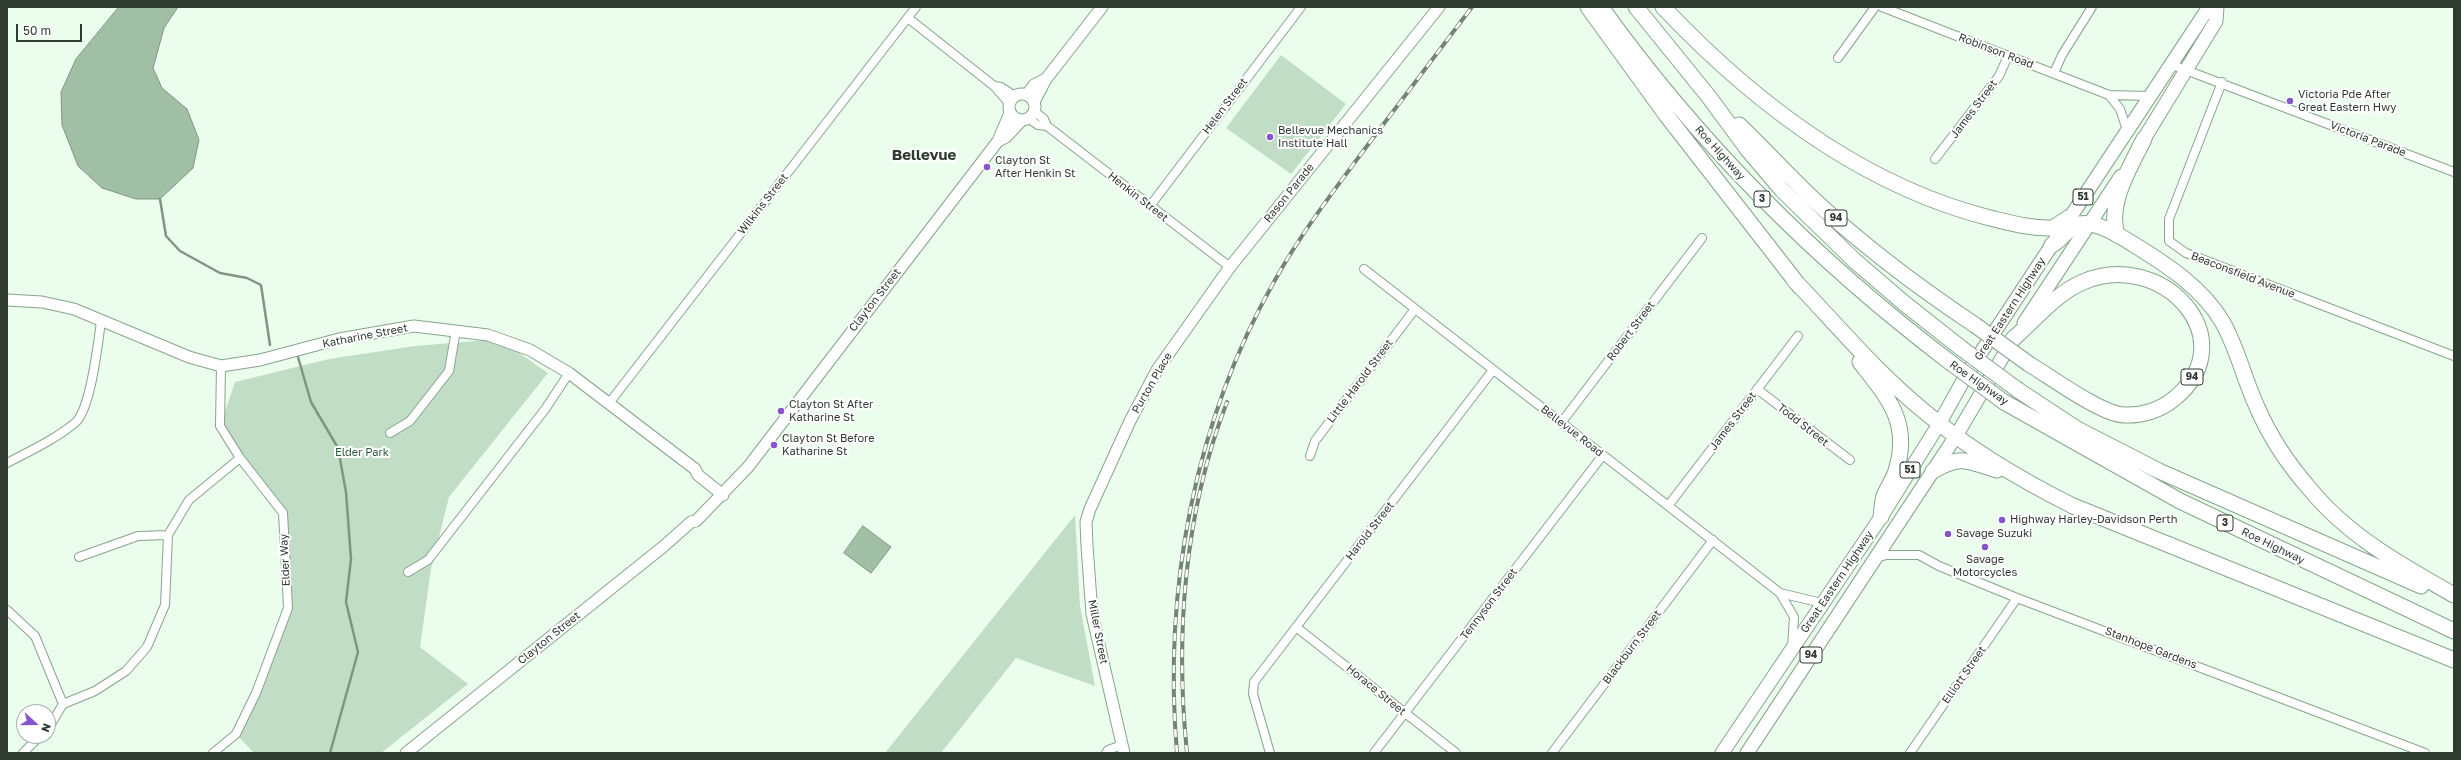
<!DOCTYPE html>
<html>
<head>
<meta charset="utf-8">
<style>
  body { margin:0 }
  #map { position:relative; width:2461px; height:760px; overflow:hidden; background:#ebfeed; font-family:"Golos Text",sans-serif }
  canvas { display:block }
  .frame { position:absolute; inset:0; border:8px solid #2f3b30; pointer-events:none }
  .north { position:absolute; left:16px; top:704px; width:40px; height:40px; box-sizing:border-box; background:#fff; border:1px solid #acb1ac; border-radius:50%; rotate:111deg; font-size:11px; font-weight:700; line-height:16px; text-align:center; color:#2f3b30 }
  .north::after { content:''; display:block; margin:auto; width:14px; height:18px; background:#8655ce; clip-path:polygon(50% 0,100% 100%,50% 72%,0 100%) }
  .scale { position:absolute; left:16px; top:24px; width:66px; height:18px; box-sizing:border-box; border:2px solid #2f3b30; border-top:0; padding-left:5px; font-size:12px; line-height:14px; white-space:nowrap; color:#2f3b30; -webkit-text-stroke:3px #fff; paint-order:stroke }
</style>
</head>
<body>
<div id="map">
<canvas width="2461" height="760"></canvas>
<div class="frame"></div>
<div class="north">N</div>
<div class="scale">50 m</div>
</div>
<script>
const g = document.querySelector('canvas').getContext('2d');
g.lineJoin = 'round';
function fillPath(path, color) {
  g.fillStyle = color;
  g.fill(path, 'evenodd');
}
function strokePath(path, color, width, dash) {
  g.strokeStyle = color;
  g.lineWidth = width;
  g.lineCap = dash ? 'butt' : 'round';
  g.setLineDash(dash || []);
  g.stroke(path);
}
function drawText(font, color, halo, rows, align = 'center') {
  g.font = font + ' "Golos Text",sans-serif';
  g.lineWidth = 4;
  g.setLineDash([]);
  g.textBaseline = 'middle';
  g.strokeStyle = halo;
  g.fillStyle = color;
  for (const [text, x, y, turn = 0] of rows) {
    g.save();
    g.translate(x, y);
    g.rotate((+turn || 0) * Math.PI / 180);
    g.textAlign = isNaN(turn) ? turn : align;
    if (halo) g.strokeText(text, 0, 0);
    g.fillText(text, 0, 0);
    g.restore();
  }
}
const green = new Path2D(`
  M1281,55L1346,104L1291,174L1226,128Z
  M499,339L548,373L449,497L431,569L420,647L468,684L381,753H254L236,734L288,608L283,513L220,426L235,382L329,359L415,346Z
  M1075,515L1080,606L1095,686L1016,658L941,753H885Z`);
const water = new Path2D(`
  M119,7H178L164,28L153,68L162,88L187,109L199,140L193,168L160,199H136L102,188L78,166L62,125L61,92L76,59Z
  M863,526L891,547L871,573L844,553Z`);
const stream = new Path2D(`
  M160,199L166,236L180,251L220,273L247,278L261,285L270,345
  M298,357L311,402L338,448L346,492L351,559L346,602L358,652L330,753`);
const minor = new Path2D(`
  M1882,7L2109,95L2149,96
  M908,18L994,86L1009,103
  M1838,58L1875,7
  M2170,64L2454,172
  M2054,73L2062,55L2092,7
  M2222,82L2169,219V241L2186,253L2454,356
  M994,86L1001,87L1015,96
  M2109,95L2120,109L2127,130
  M1035,112L1044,119L1047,126L1230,267
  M1029,119L1038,125L1047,126
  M1935,159L1999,76L2008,56
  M1150,206L1301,7
  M1364,269L1780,593L1822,603
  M1757,389L1850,460
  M610,402L916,7
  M1561,423L1702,238
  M390,433L410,421L449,371L456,330
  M1310,456L1315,441L1415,309
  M7,463C30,451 56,439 76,422C91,407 98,344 101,321
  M1668,506L1798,336
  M79,557L138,536L168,535
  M1876,558L1886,555H1919L1939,566L2017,598L2425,753
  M408,572L428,560L546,408L569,373
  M1780,593L1794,617L1792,647
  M7,610L35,636L63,704L48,729
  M1296,627L1456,753
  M63,704L95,691L126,671L147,647L165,605L168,535L189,500L240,458
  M23,753L40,736
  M213,753L236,734L256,693L288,608L283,513L240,458L220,426L221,366
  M1106,753L1108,750L1122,745
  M1270,753L1253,694L1254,682L1493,370
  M1374,753L1603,455
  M1552,753L1713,540
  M1910,753L2017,598`);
const secondary = new Path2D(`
  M1009 107a13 13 0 1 1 26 0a13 13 0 1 1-26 0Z
  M1027,95L1034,85L1046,79
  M1034,102L1046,79L1102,7
  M998,141L1006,137L1021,121
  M7,300L42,302L74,309L189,357L221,366L260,360L339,339L414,326L488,335L530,350L569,373L695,469L698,475L723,495
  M406,753L664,546L691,522L696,521L748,467L998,141L1010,113
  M1124,753L1092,614L1087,546L1086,522L1090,509L1130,421L1157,370L1230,267L1439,7`);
const trunk = new Path2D(`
  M2139,147L2216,21L2217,7
  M2024,323L2121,176
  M1722,753L1881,517L1939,424L1968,372L2209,7
  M1747,753L1956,436L2012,341`);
const motorway = new Path2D(`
  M1588,7L1667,116L1800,287
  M1601,7C1699,144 1818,262 1951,363
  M1636,7L1709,97L1748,150L1782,190L1855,261L1904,303L1961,348
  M1663,7C1752,101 1863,186 1990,218C2011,223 2032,229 2053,228L2068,218
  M1739,125C1764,149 1787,174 1812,198C1862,245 1918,287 1975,325
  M2117,235C2107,203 2131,166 2144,139
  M2052,245C2062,240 2068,227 2080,224C2097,221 2120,236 2133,244C2167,265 2203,288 2223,323C2238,350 2244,379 2257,407C2270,437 2288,464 2309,488C2348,536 2401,565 2454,595
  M1794,280C1837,325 1877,373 1925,412C1970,450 2021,480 2073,506L2454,660
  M2013,339C2036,319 2055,294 2083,282C2162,248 2246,339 2175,398C2161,410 2142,416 2124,415C2101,414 2051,377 2029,364
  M1860,362C1888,398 1911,422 1896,471C1893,480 1888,487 1884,496C1882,502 1882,510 1881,517
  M2018,390L2077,429L2159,471L2421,586
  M2004,402L2180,501L2454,631
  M1933,471C1961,454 1967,461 1997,470`);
const rail = new Path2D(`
  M1177,753C1163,590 1194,423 1275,280C1301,233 1335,189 1367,146C1402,100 1437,53 1472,7
  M1187,753C1175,636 1184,513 1227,402`);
const motorwayBridge = new Path2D(`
  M1975,325L2029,364
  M1961,348L2018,390
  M1951,363L2004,402`);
const markers = [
  [2290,101,4,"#8655ce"],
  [1270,137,4,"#8655ce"],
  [987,167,4,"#8655ce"],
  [781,411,4,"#8655ce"],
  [774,445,4,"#8655ce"],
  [2002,520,4,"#8655ce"],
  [1948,534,4,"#8655ce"],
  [1985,547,4,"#8655ce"]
];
const shields = [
  [2083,197,20],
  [1762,199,16],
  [1836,218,22],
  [2192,377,22],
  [1910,470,20],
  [2225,523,16],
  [1811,655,22]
];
const shieldNames = [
  ["51",2083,197],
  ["3",1762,199],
  ["94",1836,218],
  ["94",2192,377],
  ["51",1910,470],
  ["3",2225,523],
  ["94",1811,655]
];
const streetNames = [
  ["Robinson Road",1996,51,21],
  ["Helen Street",1225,106,-53],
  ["James Street",1974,109,-53],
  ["Victoria Parade",2368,139,21],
  ["Roe Highway",1720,153,48],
  ["Rason Parade",1289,193,-51],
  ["Henkin Street",1138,197,38],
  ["Wilkins Street",763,204,-52],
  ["Beaconsfield Avenue",2243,275,21],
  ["Clayton Street",875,300,-52],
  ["Great Eastern Highway",2010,309,-57],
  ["Robert Street",1631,331,-53],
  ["Katharine Street",365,336,-11],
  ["Little Harold Street",1360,381,-53],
  ["Purton Place",1152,383,-60],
  ["Roe Highway",1979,383,35],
  ["James Street",1733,421,-53],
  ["Todd Street",1803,425,38],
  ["Bellevue Road",1572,431,38],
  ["Harold Street",1370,531,-52],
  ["Roe Highway",2273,546,26],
  ["Elder Way",285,560,-93],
  ["Great Eastern Highway",1837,582,-56],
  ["Tennyson Street",1489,604,-53],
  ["Miller Street",1098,632,79],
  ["Clayton Street",549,638,-39],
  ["Blackburn Street",1632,647,-53],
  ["Stanhope Gardens",2151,648,21],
  ["Elliott Street",1964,675,-55],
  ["Horace Street",1376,690,39]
];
const poiNames = [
  ["Victoria Pde After",2298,95],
  ["Great Eastern Hwy",2298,108],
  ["Bellevue Mechanics",1278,131],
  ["Institute Hall",1278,144],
  ["Clayton St",995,161],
  ["After Henkin St",995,174],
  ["Clayton St After",789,405],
  ["Katharine St",789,418],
  ["Clayton St Before",782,439],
  ["Katharine St",782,452],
  ["Highway Harley-Davidson Perth",2010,520],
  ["Savage Suzuki",1956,534],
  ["Savage",1985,560,"center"],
  ["Motorcycles",1985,573,"center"]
];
const parkNames = [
  ["Elder Park",362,453]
];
const districtNames = [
  ["Bellevue",924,155]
];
fillPath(green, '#c2ddc6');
fillPath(water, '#a0bfa4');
strokePath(water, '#7e9781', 1);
strokePath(stream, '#7e9781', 2.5);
strokePath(minor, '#87a48b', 10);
strokePath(secondary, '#87a48b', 13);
strokePath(trunk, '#87a48b', 15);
strokePath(motorway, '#87a48b', 17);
strokePath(minor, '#fff', 8);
strokePath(secondary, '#fff', 11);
strokePath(trunk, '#fff', 13);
strokePath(motorway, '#fff', 15);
strokePath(rail, '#758376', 4);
strokePath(rail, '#fff', 2.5, [8]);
strokePath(motorwayBridge, '#87a48b', 17, []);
strokePath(motorwayBridge, '#fff', 15);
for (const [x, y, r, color] of markers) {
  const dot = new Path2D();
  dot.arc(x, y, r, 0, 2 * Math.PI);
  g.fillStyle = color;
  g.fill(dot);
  strokePath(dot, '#fff', 1.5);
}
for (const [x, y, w] of shields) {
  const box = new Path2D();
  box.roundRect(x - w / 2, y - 8, w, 16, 3);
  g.fillStyle = '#fff';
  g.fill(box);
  strokePath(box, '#2f3b30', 1);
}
drawText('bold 10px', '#2f3b30', null, shieldNames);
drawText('11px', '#2f3b30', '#fff', streetNames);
drawText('11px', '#2f3b30', '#fff', poiNames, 'left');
drawText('11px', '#2f5f39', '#fff', parkNames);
drawText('bold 15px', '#2f3b30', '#fff', districtNames);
</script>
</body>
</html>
